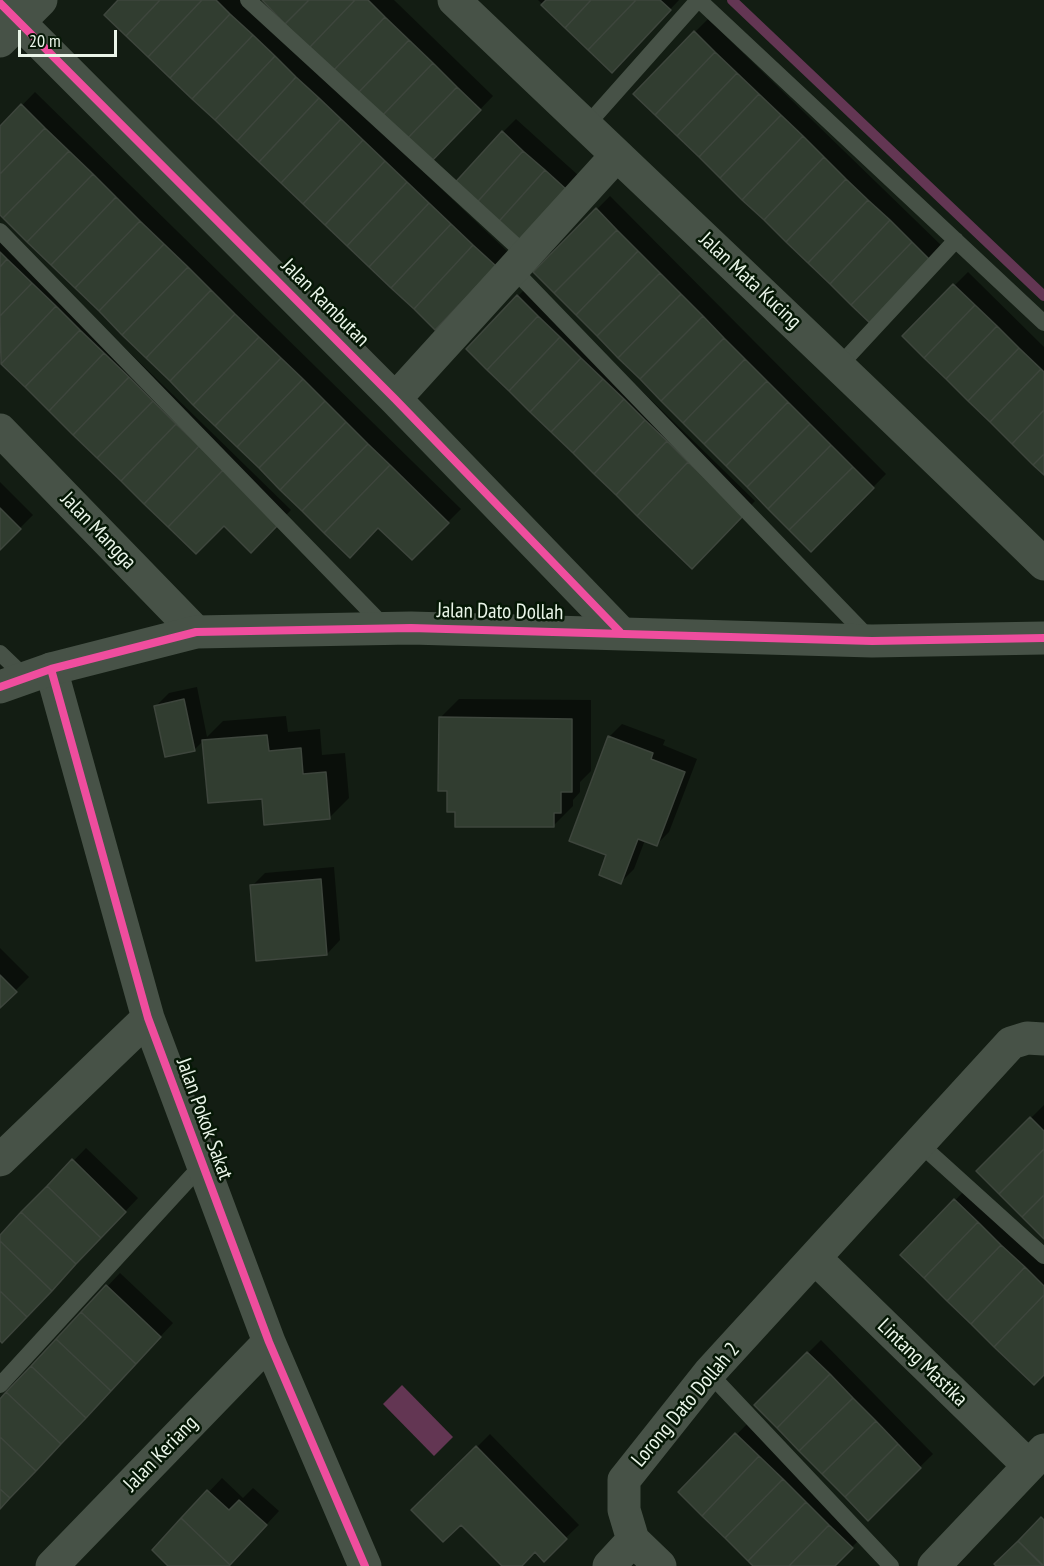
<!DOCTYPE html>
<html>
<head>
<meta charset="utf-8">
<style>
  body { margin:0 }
  #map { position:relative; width:1044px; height:1566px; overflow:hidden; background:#131d13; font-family:"PT Sans Narrow",sans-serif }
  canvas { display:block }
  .scale { position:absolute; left:18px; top:30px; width:99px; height:27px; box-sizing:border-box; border:3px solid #eaf5e9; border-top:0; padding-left:8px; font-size:18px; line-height:21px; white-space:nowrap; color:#eaf5e9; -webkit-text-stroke:4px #061806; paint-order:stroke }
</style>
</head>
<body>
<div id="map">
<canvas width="1044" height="1566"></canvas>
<div class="scale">20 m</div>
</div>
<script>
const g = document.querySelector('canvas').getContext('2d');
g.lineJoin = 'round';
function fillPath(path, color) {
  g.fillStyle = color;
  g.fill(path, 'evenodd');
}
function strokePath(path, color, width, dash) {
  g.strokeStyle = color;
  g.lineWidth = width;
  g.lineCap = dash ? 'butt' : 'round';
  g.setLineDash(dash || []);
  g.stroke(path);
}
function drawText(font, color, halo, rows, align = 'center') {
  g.font = font + ' "PT Sans Narrow",sans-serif';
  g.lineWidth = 5;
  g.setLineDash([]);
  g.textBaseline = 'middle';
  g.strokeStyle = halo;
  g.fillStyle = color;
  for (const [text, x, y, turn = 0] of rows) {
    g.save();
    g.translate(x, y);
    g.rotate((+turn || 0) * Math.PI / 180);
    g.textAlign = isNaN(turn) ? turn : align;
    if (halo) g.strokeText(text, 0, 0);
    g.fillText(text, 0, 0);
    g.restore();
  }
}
const water = new Path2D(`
  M402,1385L453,1437L434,1456L383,1404Z`);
const shadow = new Path2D(`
  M120,0H242L508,252L448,315Z
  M262,0H394L493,96L442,149Z
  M538,0H679L612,71Z
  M708,19L945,249L886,311L695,32Z
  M35,92L461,509L412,558L379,526L0,213V128Z
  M516,119L579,176L528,233L503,132Z
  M610,196L886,474L811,550L535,272Z
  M0,226L291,510L264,538L224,524L196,552L0,361Z
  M968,272L1044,347V473L904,336Z
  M531,283L755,501L692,567L518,296Z
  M0,482L33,515L0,548Z
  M197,687L207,737L223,721L286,716L288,732L320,729L322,755L345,753L349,798L330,817L263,797L204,740L194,750L156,706L169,693Z
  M459,699L591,700V771L580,782V792L573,800V806L553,826L456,811L449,790L440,718Z
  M622,724L665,740L663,745L697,759L669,832L656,845L645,840L634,869L621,882L608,855L609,737Z
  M334,867L340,940L327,954L252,886L265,873Z
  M0,948L29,977L0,1006Z
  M1044,1105V1237L978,1171Z
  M86,1148L138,1198L0,1343V1237Z
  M968,1187L1044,1260V1373L902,1255Z
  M120,1273L173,1323L0,1508V1401Z
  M821,1340L933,1454L868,1518L756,1405Z
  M750,1421L865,1534L833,1566H755L680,1492Z
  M490,1434L579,1525L544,1559L535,1550L520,1566H504L461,1522L414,1510Z
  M222,1478L243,1498L253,1488L279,1511L228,1566H170L154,1550Z`);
const stream = new Path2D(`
  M732,0L1044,296`);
const building = new Path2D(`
  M118,0H160L126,36L104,15Z
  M160,0H202L148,57L126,36Z
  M202,0H216L230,14L170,78L148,57Z
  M262,0H309L285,24Z
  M309,0H355L309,48L285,24Z
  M355,0H368L385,17L333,71L309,48Z
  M546,0H591L565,28L541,5Z
  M591,0H636L588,50L565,28Z
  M636,0H660L671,10L612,73L588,50Z
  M230,14L253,35L192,99L170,78Z
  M385,17L409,40L357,94L333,71Z
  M694,31L715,52L655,115L633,94Z
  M253,35L275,56L215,120L192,99Z
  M409,40L433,63L381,117L357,94Z
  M715,52L737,73L677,136L655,115Z
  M275,56L296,77L237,141L215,120Z
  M433,63L457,87L405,141L381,117Z
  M737,73L759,94L699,157L677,136Z
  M296,77L319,98L259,162L237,141Z
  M457,87L481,110L429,164L405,141Z
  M759,94L781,115L720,178L699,157Z
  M319,98L341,119L281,183L259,162Z
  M21,104L45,128L0,174V126Z
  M781,115L803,136L742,200L720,178Z
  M341,119L363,140L303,204L281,183Z
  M45,128L69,151L3,218L0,215V174Z
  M502,131L523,151L472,208L450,188Z
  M803,136L824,157L764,220L742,200Z
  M363,140L385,161L325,225L303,204Z
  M69,151L93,174L27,242L3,218Z
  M523,151L545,170L493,228L472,208Z
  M824,157L846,179L786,242L764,220Z
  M385,161L407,182L347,246L325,225Z
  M545,170L567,190L515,248L493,228Z
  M93,174L116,197L51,265L27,242Z
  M846,179L868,200L808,263L786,242Z
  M407,182L429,203L369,267L347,246Z
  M116,197L140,221L75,288L51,265Z
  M868,200L890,220L830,284L808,263Z
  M429,203L451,224L391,288L369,267Z
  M596,208L617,230L554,293L533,272Z
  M890,220L912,242L851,305L830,284Z
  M140,221L164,244L99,311L75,288Z
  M451,224L473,245L414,309L391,288Z
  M617,230L638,251L576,315L554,293Z
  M912,242L933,263L873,326L851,305Z
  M164,244L188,267L122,335L99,311Z
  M473,245L496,266L435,330L414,309Z
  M638,251L660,273L597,336L576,315Z
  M0,252L7,259L0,267Z
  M7,259L32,283L0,316V267Z
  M188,267L211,290L146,358L122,335Z
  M660,273L681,294L618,358L597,336Z
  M32,283L56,306L1,364L0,316Z
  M953,284L975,305L924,358L902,336Z
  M211,290L235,314L170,381L146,358Z
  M681,294L703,316L640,379L618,358Z
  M517,295L538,316L487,370L466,349Z
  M975,305L997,326L946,379L924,358Z
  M56,306L80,330L25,387L1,364Z
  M235,314L259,337L193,405L170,381Z
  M538,316L560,337L509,391L487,370Z
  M703,316L724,338L661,401L640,379Z
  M997,326L1019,348L968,401L946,379Z
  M80,330L104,353L49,411L25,387Z
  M259,337L281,358L215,426L193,405Z
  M560,337L581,358L530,412L509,391Z
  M724,338L745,359L683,423L661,401Z
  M1019,348L1041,369L990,422L968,401Z
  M104,353L129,377L73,435L49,411Z
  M281,358L303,379L237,447L215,426Z
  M581,358L603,379L551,432L530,412Z
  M745,359L767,381L704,444L683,423Z
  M1041,369L1044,372V410L1012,444L990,422Z
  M129,377L153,401L97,458L73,435Z
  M303,379L325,401L259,468L237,447Z
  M603,379L624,399L573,453L551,432Z
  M767,381L788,402L726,466L704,444Z
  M624,399L645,420L594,474L573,453Z
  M153,401L176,424L121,481L97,458Z
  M325,401L346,422L280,490L259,468Z
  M788,402L810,424L747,487L726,466Z
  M1044,410V454L1033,465L1012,444Z
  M645,420L667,441L616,495L594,474Z
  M346,422L368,444L302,511L280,490Z
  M176,424L199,446L144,504L121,481Z
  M810,424L831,445L768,509L747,487Z
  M667,441L688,462L637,516L616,495Z
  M368,444L390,465L324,533L302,511Z
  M831,445L853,467L789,530L768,509Z
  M199,446L223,470L168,527L144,504Z
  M1044,454V475L1033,465Z
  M688,462L744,515L692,569L637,516Z
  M390,465L449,523L412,560L378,528L350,558L324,533Z
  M853,467L874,488L811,552L789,530Z
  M223,470L279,524L251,553L224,526L196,554L168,527Z
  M0,508L21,529L0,550Z
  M184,699L195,751L165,757L154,706Z
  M439,717L572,719V792H561V813H554V827H455V812H447V791H438Z
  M267,735L269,751L301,748L303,774L326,772L330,819L264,825L262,799L208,803L202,740Z
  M608,736L653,753L651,759L685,772L657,846L638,839L621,884L599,875L606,855L569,841Z
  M321,879L327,955L256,961L250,885Z
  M0,975L17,992L0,1008Z
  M1030,1117L1044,1131V1149L999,1194L976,1171Z
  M1044,1149V1195L1022,1217L999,1194Z
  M72,1159L126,1212L101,1238L47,1186Z
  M47,1186L101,1238L76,1264L21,1212Z
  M1044,1195V1239L1022,1217Z
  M954,1199L978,1222L924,1278L900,1255Z
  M21,1212L76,1264L52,1291L0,1241V1235Z
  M978,1222L1001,1245L947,1301L924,1278Z
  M0,1241L52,1291L27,1317L0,1291Z
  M1001,1245L1025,1267L971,1324L947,1301Z
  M1025,1267L1044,1286V1295L994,1347L971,1324Z
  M106,1285L161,1337L136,1364L81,1312Z
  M0,1291L27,1317L2,1343L0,1341Z
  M1044,1295V1375L1034,1385L994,1347Z
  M81,1312L136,1364L111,1391L56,1339Z
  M56,1339L111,1391L86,1418L31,1366Z
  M807,1352L830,1374L777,1428L754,1405Z
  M31,1366L86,1418L61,1444L6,1392Z
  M830,1374L853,1398L799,1451L777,1428Z
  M6,1392L61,1444L36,1471L0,1437V1399Z
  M853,1398L876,1421L822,1474L799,1451Z
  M876,1421L898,1444L845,1497L822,1474Z
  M735,1433L759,1456L702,1516L678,1492Z
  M0,1437L36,1471L10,1498L0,1489Z
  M898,1444L921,1468L868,1521L845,1497Z
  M476,1446L567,1539L544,1562L535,1552L522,1566H502L461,1525L443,1542L411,1510Z
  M759,1456L783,1479L725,1538L702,1516Z
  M783,1479L806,1502L748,1561L725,1538Z
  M0,1489L10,1498L0,1509Z
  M207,1490L229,1510L239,1500L267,1525L230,1565L181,1518Z
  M806,1502L829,1525L789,1566H753L748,1561Z
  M1041,1517L1044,1520V1566L1018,1541Z
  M181,1518L230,1565L229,1566H168L152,1550Z
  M829,1525L853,1548L835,1566H789Z
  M1018,1541L1043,1566H996L994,1564Z`);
const service = new Path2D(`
  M248,0L526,255
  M699,0L1044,323
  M586,126L698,0
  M0,231L386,628
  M513,269L871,640
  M840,365L956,240
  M0,653L25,677
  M920,1144L1044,1256
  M709,1373L891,1566
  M0,1385L201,1166`);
const minor = new Path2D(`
  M454,0C651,188 849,374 1044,564
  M0,3L395,399L620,632
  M0,41L41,0
  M395,399L616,156
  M0,430L196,632
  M51,669L148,1018L269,1342L365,1566
  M0,1160L148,1018
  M816,1259L1029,1466
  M52,1566L269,1342
  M609,1566L633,1540
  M660,1566L633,1540L624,1510V1480L709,1373L1011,1043L1027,1038L1044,1039
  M934,1566L1044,1450`);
const tertiary = new Path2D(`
  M0,687L51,669L196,632L411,628L872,641L1044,638`);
const cycleway = new Path2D(`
  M0,3L395,399L620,632
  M51,669L148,1018L269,1342L365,1566
  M0,687L51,669L196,632L411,628L872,641L1044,638`);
const streetNames = [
  ["Jalan Mata Kucing",750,281,43],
  ["Jalan Rambutan",325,303,45],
  ["Jalan Mangga",98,531,46],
  ["Jalan Dato Dollah",500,612,1],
  ["Jalan Pokok Sakat",204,1119,70],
  ["Lintang Mastika",922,1363,44],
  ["Lorong Dato Dollah 2",686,1405,-50],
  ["Jalan Keriang",161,1454,-46]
];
fillPath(water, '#633653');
fillPath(shadow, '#0007');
strokePath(stream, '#633653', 10);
fillPath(building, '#313d30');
strokePath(building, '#3e463d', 1.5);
strokePath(service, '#475247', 16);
strokePath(minor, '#475247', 33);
strokePath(tertiary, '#475247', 33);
strokePath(cycleway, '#ef4d9e', 8);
drawText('21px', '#eaf5e9', '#061806', streetNames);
</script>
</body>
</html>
